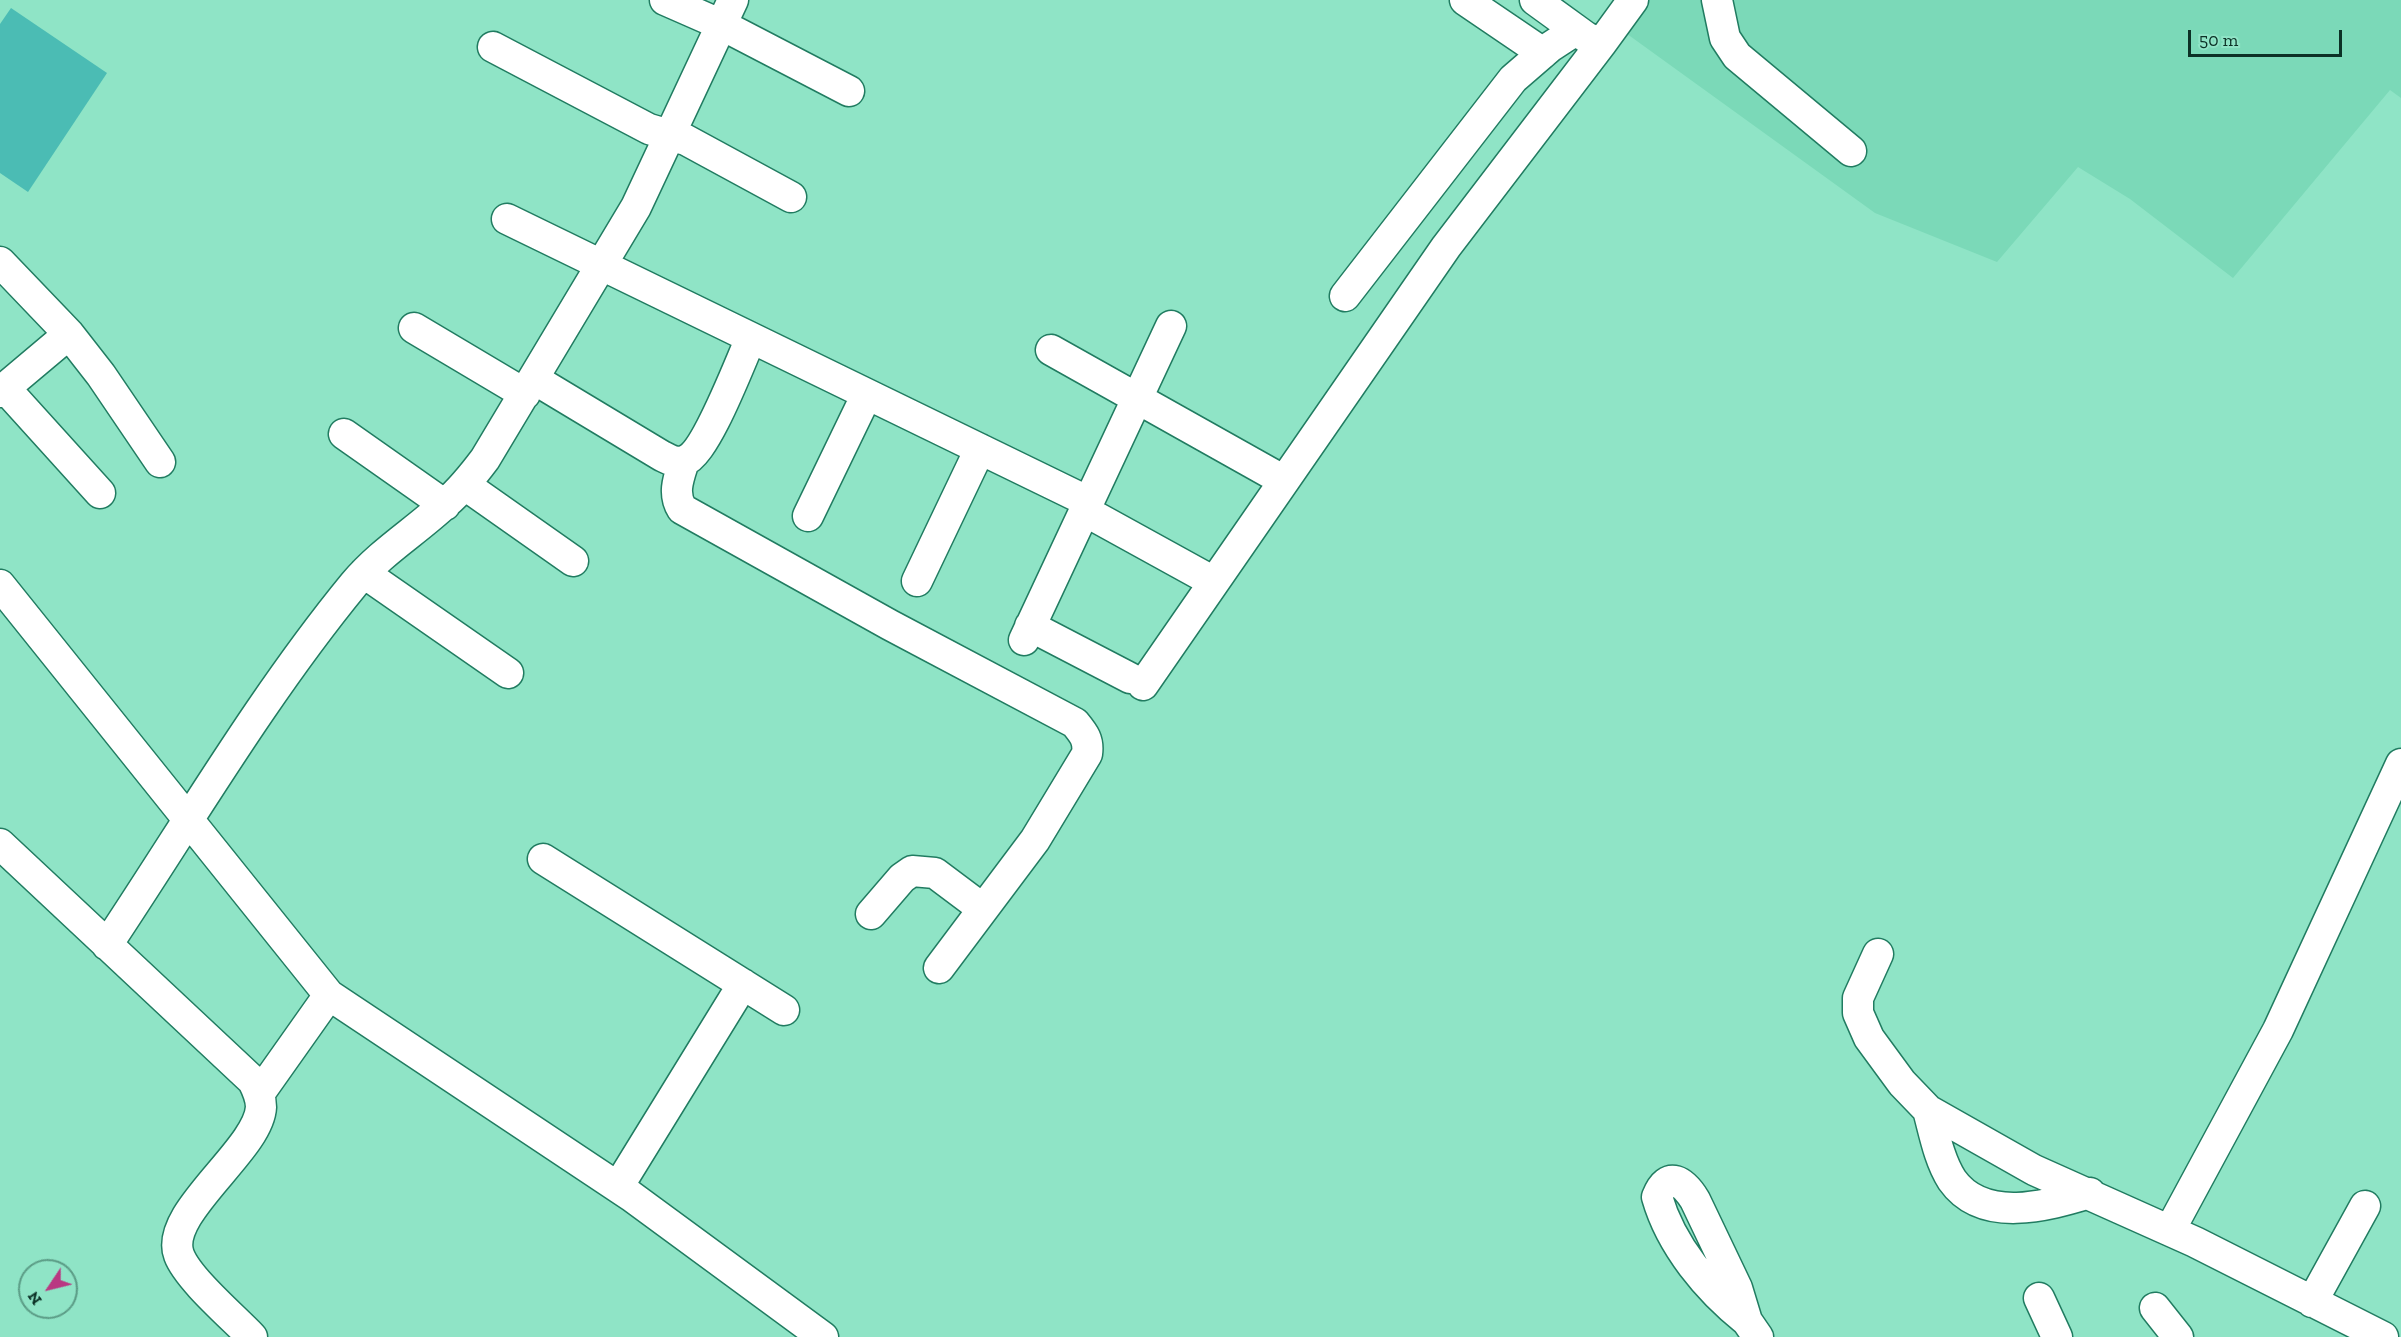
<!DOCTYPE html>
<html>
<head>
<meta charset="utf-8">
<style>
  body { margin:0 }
  #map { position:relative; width:2401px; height:1337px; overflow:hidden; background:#8fe4c6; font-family:"Zilla Slab",serif }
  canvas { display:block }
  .north { position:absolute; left:18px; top:1259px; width:60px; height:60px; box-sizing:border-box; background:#8fe4c6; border:2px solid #5b9c86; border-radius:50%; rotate:235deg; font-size:16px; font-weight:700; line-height:24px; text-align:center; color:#0c3126 }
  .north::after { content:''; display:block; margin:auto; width:21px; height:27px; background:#b93882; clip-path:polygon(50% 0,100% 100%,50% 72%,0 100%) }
  .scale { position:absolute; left:2188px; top:30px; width:154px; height:27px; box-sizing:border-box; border:3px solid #0c3126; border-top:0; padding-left:8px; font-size:18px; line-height:21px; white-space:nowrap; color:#0c3126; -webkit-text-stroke:4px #8fe4c6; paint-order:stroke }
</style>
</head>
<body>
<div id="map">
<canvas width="2401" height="1337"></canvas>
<div class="north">N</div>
<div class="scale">50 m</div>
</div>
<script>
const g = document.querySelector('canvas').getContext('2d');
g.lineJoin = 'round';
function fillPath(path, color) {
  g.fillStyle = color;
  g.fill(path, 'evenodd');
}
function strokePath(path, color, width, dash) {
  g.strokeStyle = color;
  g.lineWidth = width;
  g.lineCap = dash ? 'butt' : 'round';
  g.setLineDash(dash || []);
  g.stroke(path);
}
const built = new Path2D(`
  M1648,0H2401V98L2390,90L2233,278L2130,199L2078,167L1997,262L1875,213L1623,31Z`);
const building = new Path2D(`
  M11,8L107,73L28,192L0,173V24Z`);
const minor = new Path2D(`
  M665,0L722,25L849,91
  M1465,0L1543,53
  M1535,0L1586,37L1601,44L1633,0
  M1717,0L1725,38L1737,56L1851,151
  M493,47L649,129L686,140L791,197
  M507,219L1089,502
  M0,262L69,334L101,375L160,462
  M1345,296L1513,79L1550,47L1576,30
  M414,328L525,394
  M1051,350L1272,474
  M534,379L662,456C669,459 675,464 684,461C706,454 740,362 751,338
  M5,388L100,493
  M0,392L69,334
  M344,434L445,505
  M684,461C679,477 672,493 682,509L890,625L1075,723C1084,734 1089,740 1087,754L1035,840L939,968
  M465,485L573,561
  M1085,511L1203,576
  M808,516L867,394
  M364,573L508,673
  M917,581L980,449
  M0,585L329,995
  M1030,626L1130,678
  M1024,640L1171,326
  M1143,685L1446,247L1601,44
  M0,844L253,1081C257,1089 261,1097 261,1107C259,1150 163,1213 179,1255C188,1279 233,1317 252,1337
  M543,859L784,1010
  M871,914L902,878L912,871L935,873L983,909
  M107,945C187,825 262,696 354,584C382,551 415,532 446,503C461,490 473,475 485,459L636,207L733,0
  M1878,954L1858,998V1013L1869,1038L1902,1083L1928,1110L2034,1170L2195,1242L2383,1337
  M259,1094L329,995L631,1196L823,1337
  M1928,1110C1934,1132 1939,1160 1952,1180C1983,1224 2047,1206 2090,1193
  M618,1187L743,984
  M2170,1230L2278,1030L2401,764
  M2039,1298L2057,1337
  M2312,1302L2365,1206
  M2155,1308L2178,1337
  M1747,1321C1708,1290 1671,1246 1657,1197C1668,1169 1684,1182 1695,1200L1737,1288L1747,1321L1758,1337`);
fillPath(built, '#7bd9b8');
fillPath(building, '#4bbcb4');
strokePath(minor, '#217c61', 33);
strokePath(minor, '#fff', 30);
</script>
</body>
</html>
